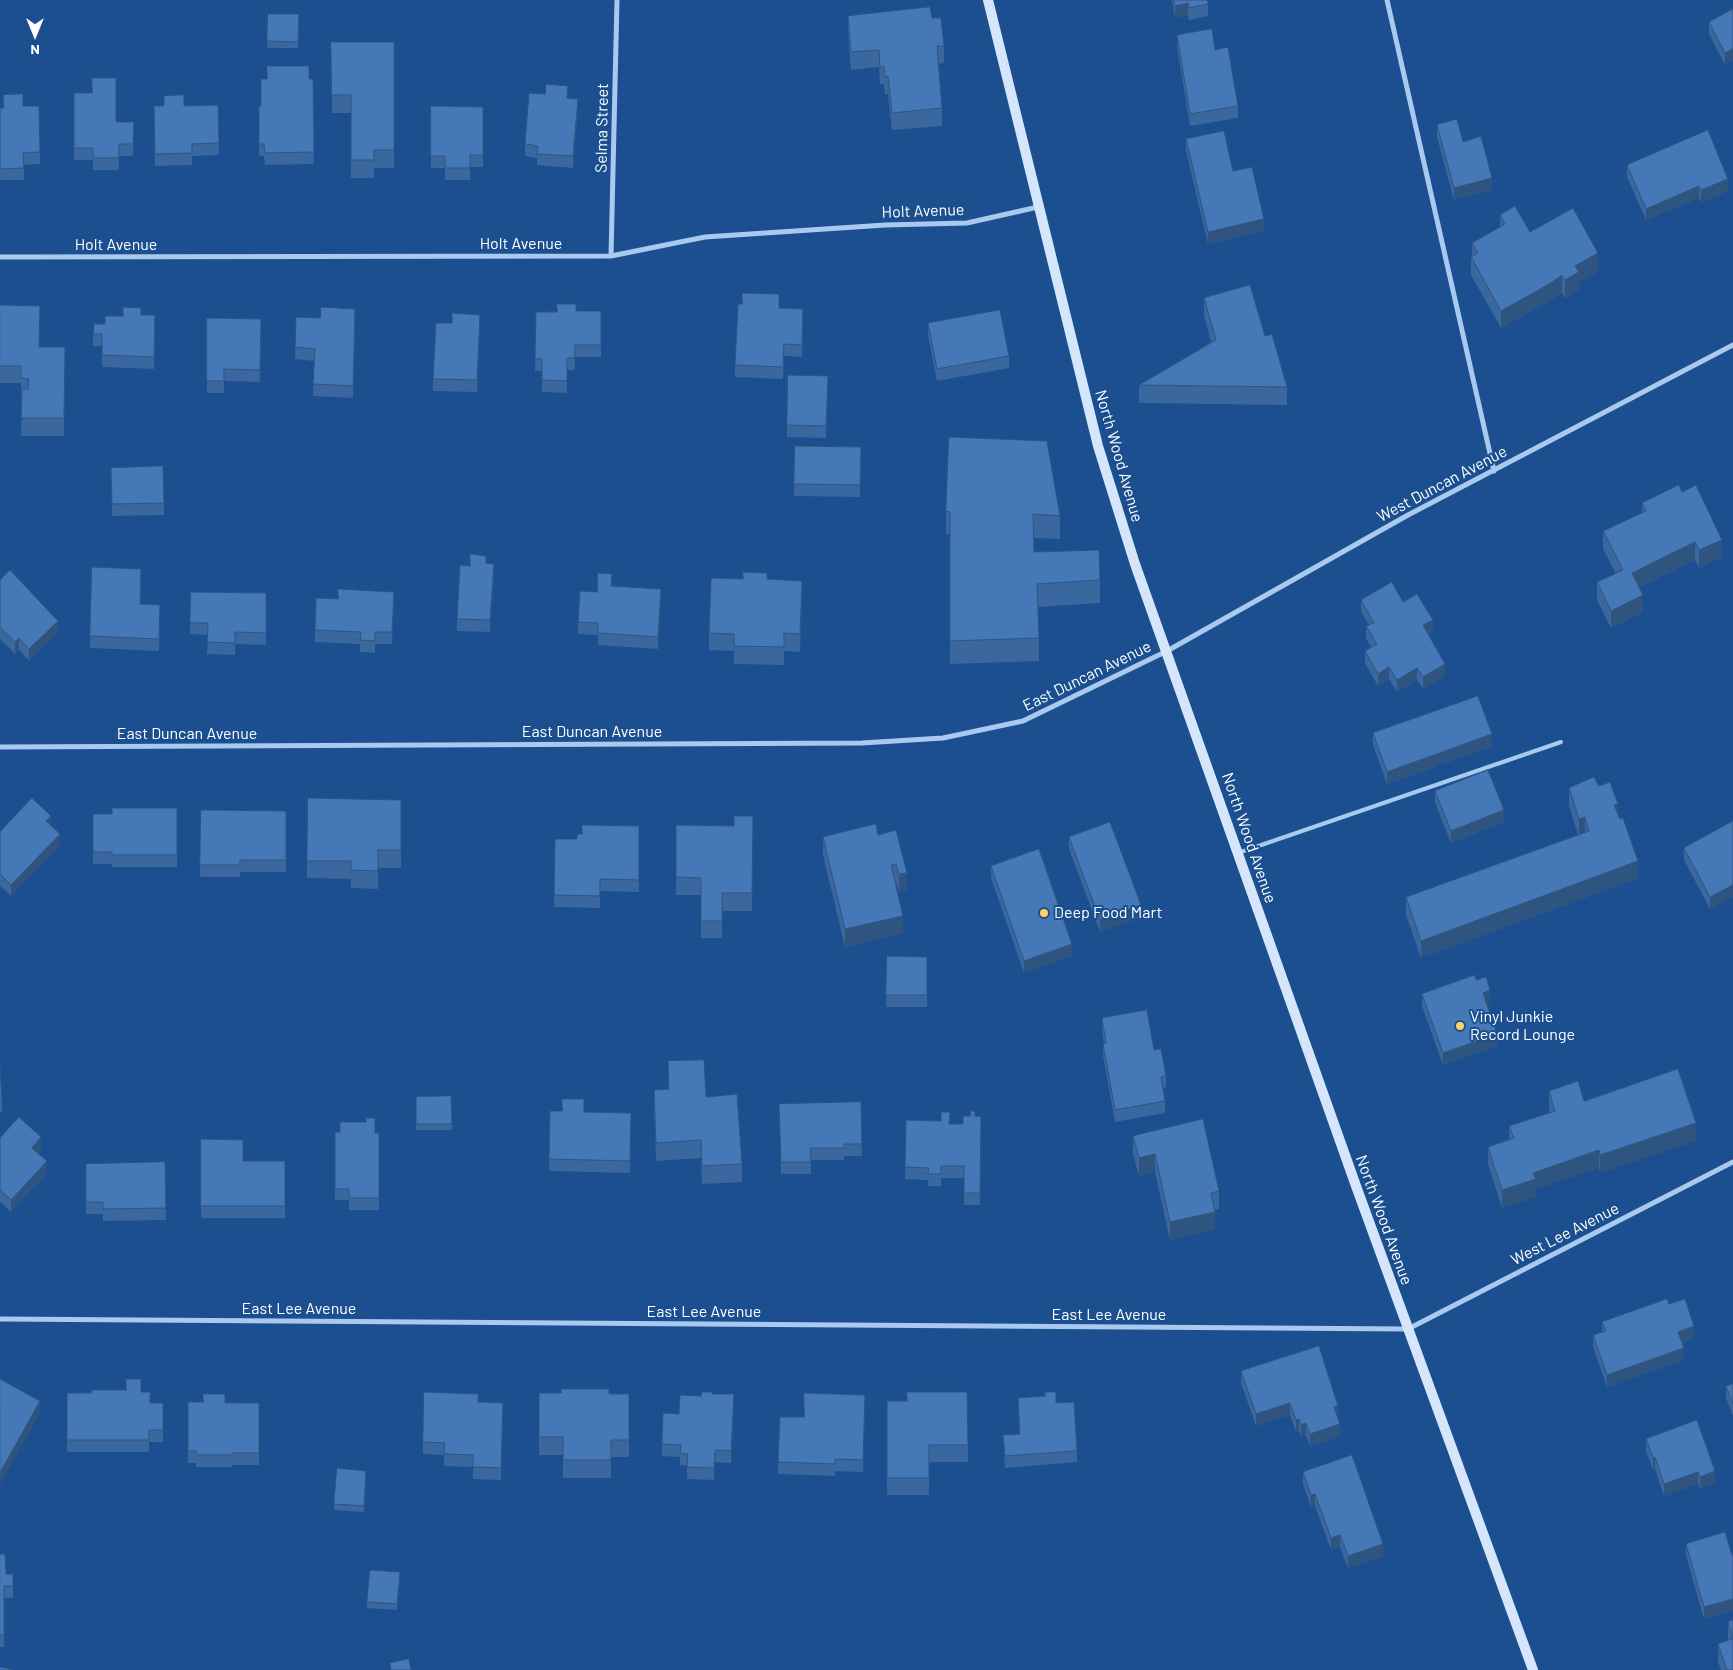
<!DOCTYPE html>
<html>
<head>
<meta charset="utf-8">
<style>
  body { margin:0 }
  #map { position:relative; width:1733px; height:1670px; overflow:hidden; background:#1b4f8f; font-family:Barlow,sans-serif }
  canvas { display:block }
  .north { position:absolute; left:10px; top:10px; width:50px; height:50px; -webkit-text-stroke:4px #1b4f8f; paint-order:stroke; rotate:180deg; font-size:14px; font-weight:700; line-height:20px; text-align:center; color:#fff }
  .north::after { content:''; display:block; margin:auto; width:18px; height:22px; background:#fff; clip-path:polygon(50% 0,100% 100%,50% 72%,0 100%) }
</style>
</head>
<body>
<div id="map">
<canvas width="1733" height="1670"></canvas>
<div class="north">N</div>
</div>
<script>
const g = document.querySelector('canvas').getContext('2d');
g.lineJoin = 'round';
function strokePath(path, color, width, dash) {
  g.strokeStyle = color;
  g.lineWidth = width;
  g.lineCap = dash ? 'butt' : 'round';
  g.setLineDash(dash || []);
  g.stroke(path);
}
function fillPath(path, color) {
  g.fillStyle = color;
  g.fill(path, 'evenodd');
}
function drawText(font, color, halo, rows, align = 'center') {
  g.font = font + ' Barlow,sans-serif';
  g.lineWidth = 4;
  g.setLineDash([]);
  g.textBaseline = 'middle';
  g.strokeStyle = halo;
  g.fillStyle = color;
  for (const [text, x, y, turn = 0] of rows) {
    g.save();
    g.translate(x, y);
    g.rotate((+turn || 0) * Math.PI / 180);
    g.textAlign = isNaN(turn) ? turn : align;
    if (halo) g.strokeText(text, 0, 0);
    g.fillText(text, 0, 0);
    g.restore();
  }
}
const lane = new Path2D(`
  M1238,853L1561,742`);
const street = new Path2D(`
  M1387,0L1494,471
  M611,256L617,0
  M0,257L611,256L705,237L885,225L967,223L1038,207
  M0,747L862,743L943,738L1023,721L1167,651L1408,515L1733,345
  M0,1319L1408,1329L1733,1162`);
const secondary = new Path2D(`
  M988,0L1098,446L1135,564L1356,1186L1533,1670`);
const wall = new Path2D(`
  M1172,0H1207L1208,4V16L1189,20L1188,15L1175,18Z
  M1733,9L1725,65L1709,34V22Z
  M268,14H299L298,48H267Z
  M848,16L932,18L944,46V63L938,64L942,108V126L892,130L888,94L885,95L884,84H880L879,67L851,70L848,33Z
  M1177,35L1215,50L1238,106V118L1190,126L1177,47Z
  M331,42H394V168H374V178H351V113H332Z
  M309,79H313L314,164L265,165L264,156H259V106H261Z
  M74,93L116,122H134L133,156H119V170H93V160H74Z
  M3,95L23,106L40,152V164L24,165V180H0V108H3Z
  M568,98L578,110L573,168L537,165V158L525,156V144Z
  M218,105L219,155L192,156V165L155,166L154,118L184,106Z
  M431,106L483,107V167H470V180H445V168H431Z
  M1437,125L1463,142L1492,190L1454,200L1437,137Z
  M1186,139L1233,171L1264,231L1208,244L1186,151Z
  M1627,165L1728,191L1701,202L1699,198L1646,220L1627,177Z
  M1500,215L1598,271L1579,282V290L1565,298L1562,293L1551,300L1501,328L1471,275V257L1472,256V243L1500,227Z
  M1204,298L1265,336L1287,387V405L1139,403V385L1211,342L1204,316Z
  M0,305L39,347H65L64,436H21L22,396H21V383H0Z
  M779,308L803,321L802,357L784,356L783,379L735,377V365Z
  M601,311V357H575V370H567V393L542,392V371H535L536,312Z
  M141,315H155L154,369L102,367V346H93V334L105,324L123,316Z
  M207,318L261,319L260,382L224,381V393H207Z
  M355,321L353,398L313,396L314,361L295,359V347Z
  M928,323L1009,356V368L937,381L928,335Z
  M480,327L477,392L433,391V379Z
  M828,388L826,438L787,437V425Z
  M795,446L861,447L860,497L794,496Z
  M111,468L164,503V515L112,516Z
  M1682,492L1722,557L1699,568L1695,560L1639,587L1643,612L1611,628L1597,600V582L1616,574L1603,549V531L1642,513V503Z
  M946,511L1060,516V539L1034,538V552L1100,580V603L1038,607L1039,638V661L950,664V535L946,534Z
  M486,563L494,576L490,632L457,631V619L470,566Z
  M743,579H767L802,598L800,652L784,651V665L734,664V651L709,650V633Z
  M0,580L58,633L29,661L19,650L15,654L0,639Z
  M141,581V604L160,617L159,651L90,648V636Z
  M612,586L661,601L658,649L598,645V635L578,634V622L597,592Z
  M191,592L266,593V645L235,644V655L207,654L208,635L190,634Z
  M1361,600L1403,602L1433,632L1428,634L1445,676L1423,689L1417,680L1397,692L1389,679L1378,686L1365,663V651L1371,647L1366,638V626L1369,625L1361,612Z
  M394,604L392,644H375V653L360,652V644L315,642V630Z
  M1373,733L1492,746L1387,784L1373,745Z
  M1599,786L1618,815L1638,878L1421,958L1406,915V897L1578,835L1569,806V788Z
  M1435,791L1504,822L1451,843L1435,803Z
  M401,800V868H378V889L351,888V879L307,878V861Z
  M177,808V867H112V864H93V814H112Z
  M201,810L286,811V872H240V877H200Z
  M753,816L752,911H722V938H701V895H676V877L734,826Z
  M1733,821L1710,909L1684,860V848Z
  M51,825L60,845L11,896L0,886V832Z
  M639,826V892L600,891V908L554,907L555,839H577L582,834Z
  M896,830L907,890L899,892L896,882H895L903,933L845,947L823,855V837L878,835Z
  M1069,837L1141,917L1100,932L1069,849Z
  M991,866L1072,956L1024,973L991,878Z
  M887,956L927,957V1007H886Z
  M1476,980L1490,1002L1486,1003L1497,1046L1443,1065L1422,1006V994Z
  M1102,1018L1154,1050L1166,1076V1088L1163,1089L1165,1101V1113L1115,1122L1103,1056V1044H1104L1102,1030Z
  M668,1061L706,1097L742,1164V1182L702,1184L701,1158L656,1161L654,1107V1090L668,1089Z
  M0,1065L2,1100V1112H0Z
  M1549,1091L1584,1101L1696,1141L1600,1173L1599,1168L1536,1189V1197L1502,1208L1488,1164V1147L1509,1139V1126L1550,1113L1549,1109Z
  M451,1096L452,1130H416V1097Z
  M861,1102L862,1156H844V1160H811V1174H781L779,1104Z
  M550,1111L631,1113L630,1173L549,1171Z
  M975,1116L981,1117L980,1205H964V1178H941V1186H928V1180L905,1179L906,1120L950,1124H963Z
  M335,1132L379,1133V1210H349V1200H335Z
  M1133,1136L1219,1191V1209L1215,1210V1229L1170,1240L1155,1172L1139,1176L1133,1154Z
  M0,1138L41,1149L38,1153L47,1173L11,1212L0,1202Z
  M201,1139L243,1161H285V1218H201Z
  M165,1162L166,1220L103,1221V1214H86V1164Z
  M1669,1304L1694,1338L1682,1343L1684,1360L1607,1387L1593,1347V1335L1602,1332V1322Z
  M1241,1371L1338,1418L1340,1436L1310,1446L1306,1435L1301,1437L1299,1431L1296,1432L1290,1415L1256,1426L1241,1383Z
  M1733,1384V1416L1726,1398V1386Z
  M141,1392L150,1403H163V1442H149V1452H67V1393Z
  M967,1392L968,1462H929V1495H887V1401H907Z
  M1045,1392L1056,1403L1077,1451V1462L1005,1468L1003,1435L1019,1434L1018,1398L1045,1396Z
  M539,1393L629,1394V1457H611V1478H563V1455H539Z
  M712,1394L734,1406L731,1463L715,1462L714,1480L687,1479V1466L680,1465V1457L662,1456V1444L679,1414L701,1396Z
  M188,1402L259,1403V1465H232V1467H196V1463H188Z
  M478,1402L503,1403L501,1480L473,1479V1467L444,1466V1455L423,1454V1442Z
  M865,1407L863,1472L835,1471V1476L778,1474V1462L804,1417Z
  M1646,1439L1715,1483L1700,1489L1698,1484L1664,1496L1655,1469L1653,1470L1646,1451Z
  M1303,1472L1383,1556L1348,1568L1340,1547L1331,1550L1315,1506L1311,1507L1303,1484Z
  M366,1477L364,1512L334,1510V1504Z
  M1686,1544L1733,1555V1611L1704,1619L1686,1556Z
  M0,1554L6,1574H13V1598H4V1647H0Z
  M400,1578L397,1610L367,1608V1602Z
  M1733,1620V1670H1721L1718,1662V1644L1728,1641V1622Z`);
const shadedWall = new Path2D(`
  M1188,3V15L1175,18V6Z
  M1733,49V61L1725,65V53Z
  M578,99V110L573,168V156Z
  M1492,178V190L1454,200V188Z
  M1728,179V191L1701,202V190Z
  M1699,186V198L1646,220V209Z
  M1264,219V231L1208,244V232Z
  M1598,253V271L1579,282V290L1565,298V280L1575,266Z
  M1562,275V293L1551,300L1501,328V311Z
  M480,315V327L477,392V380Z
  M1722,540V557L1699,568V550Z
  M1695,542V560L1632,590V573Z
  M494,564V576L490,632V620Z
  M661,589V601L658,649V637Z
  M394,592V604L392,644V632Z
  M1643,595V612L1611,628V611Z
  M1433,620V632L1423,637V625Z
  M58,621V633L29,661V649Z
  M19,638V650L15,654V642Z
  M1445,664V676L1423,689V677Z
  M1389,667V679L1378,686V674Z
  M1417,668V680L1397,692V680Z
  M1492,734V746L1387,784V772Z
  M1618,804V822L1614,805Z
  M1504,810V822L1451,843V831Z
  M51,816V828L46,821Z
  M1585,817V835L1579,836V819Z
  M60,834V845L11,896V885Z
  M1638,861V878L1421,958V941Z
  M907,873V890L899,892V874Z
  M1733,885V897L1710,909V897Z
  M1141,905V917L1100,932V920Z
  M903,916V933L845,947V929Z
  M1072,944V956L1024,973V961Z
  M1490,990V1002L1483,1005V993Z
  M1497,1034V1046L1443,1065V1053Z
  M1696,1123V1141L1600,1173V1155Z
  M41,1137V1149L32,1160V1148Z
  M1599,1150V1168L1536,1189V1197L1502,1208V1190L1533,1173Z
  M1155,1154V1172L1139,1176V1158Z
  M47,1161V1173L11,1212V1200Z
  M1215,1212V1229L1170,1240V1222Z
  M1694,1326V1338L1678,1344V1332Z
  M1684,1348V1360L1607,1387V1375Z
  M734,1394V1406L731,1463V1451Z
  M40,1401V1413L0,1485V1473Z
  M1290,1403V1415L1256,1426V1414Z
  M1338,1406V1418L1334,1407Z
  M1299,1419V1431L1296,1432V1420Z
  M1306,1423V1435L1301,1437V1425Z
  M1340,1424V1436L1310,1446V1434Z
  M1655,1457V1469L1653,1470V1458Z
  M1715,1471V1483L1700,1489V1477Z
  M1698,1472V1484L1664,1496V1484Z
  M1315,1494V1506L1311,1507V1495Z
  M1340,1535V1547L1331,1550V1538Z
  M1383,1544V1556L1348,1568V1556Z
  M1733,1599V1611L1704,1619V1607Z`);
const building = new Path2D(`
  M1174,0H1207L1208,4L1189,8L1188,3L1175,6Z
  M930,7L932,18H941L944,46H937L942,108L892,113L888,76L885,77L884,67H880L879,50L851,52L848,16Z
  M1733,9V49L1725,53L1709,22Z
  M268,14H299L298,42L267,41Z
  M1212,29L1215,50L1228,47L1238,106L1190,114L1177,35Z
  M331,42H394V150H374V160H351V95H332Z
  M267,66H309V79H313L314,152L265,153L264,144H259V106H261V79H267Z
  M92,78H116V122H134L133,144H119V158H93V148H74V93H92Z
  M546,84L568,86L567,98L578,99L573,156L537,154L538,146L525,144L529,93L545,94Z
  M23,94V106H39L40,152L23,153L24,168L0,169V108H4L3,95Z
  M184,95V106L218,105L219,143L192,144V153L155,154L154,106H164V96Z
  M431,106L483,107V155H470V168H445V156H431Z
  M1457,119L1463,142L1481,136L1492,178L1454,188L1437,125Z
  M1708,130L1728,179L1701,190L1699,186L1646,209L1627,165Z
  M1224,131L1233,171L1252,167L1264,219L1208,232L1186,139Z
  M1515,206L1530,232L1573,208L1598,253L1575,266L1579,272L1565,280L1562,275L1551,283L1501,311L1471,257L1478,253L1472,243L1505,224L1500,215Z
  M1250,285L1265,336L1272,334L1287,387L1139,385L1216,340L1204,298Z
  M742,293L779,294V308L803,309L802,345L784,344L783,367L735,365L738,304H742Z
  M557,304H576V311H601V345H575V358H567V381L542,380V359H535L536,312H557Z
  M0,305L40,306L39,347H65L64,418H21L22,389H28L29,379L21,378V366H0Z
  M123,307L141,308V315H155L154,357L102,355V334H93L94,324H105V316H123Z
  M321,307L355,309L353,386L313,384L315,349L295,347L296,317L320,318Z
  M1000,310L1009,356L937,369L928,323Z
  M452,313L480,315L477,380L433,379L436,323H452Z
  M207,318L261,319L260,370L224,369V381H207Z
  M788,375L828,376L826,426L787,425Z
  M949,437L1047,441L1060,516L1033,514L1034,552L1099,550L1100,580L1037,584L1039,638L950,641V512L946,511Z
  M795,446L861,447L860,485L794,484Z
  M163,466L164,503L112,504L111,468Z
  M1679,485L1682,492L1696,485L1722,540L1699,550L1695,542L1632,573L1643,595L1611,611L1597,582L1623,570L1603,531L1646,511L1642,503Z
  M470,554L486,556V563L494,564L490,620L457,619L460,565L470,566Z
  M92,567L141,569L140,604L160,605L159,639L90,636Z
  M10,570L58,621L29,649L19,638L15,642L0,627V580Z
  M743,572L767,573V579L802,581L800,634L784,633V647L734,646V634L709,633L711,578L743,579Z
  M598,573L612,574L611,586L661,589L658,637L598,633V623L578,622L580,591L597,592Z
  M1392,582L1403,602L1417,594L1433,620L1423,625L1445,664L1423,677L1417,668L1397,680L1389,667L1378,674L1365,651L1377,644L1366,626L1374,623L1361,600Z
  M338,589L394,592L392,632H375V641L360,640L361,632L315,630L316,598L338,599Z
  M191,592L266,593V633L235,632V643L207,642L208,623H190Z
  M1478,696L1492,734L1387,772L1373,733Z
  M1488,770L1504,810L1451,831L1435,791Z
  M1594,777L1599,786L1610,782L1618,804L1614,805L1620,819L1623,818L1638,861L1421,941L1406,897L1589,831L1585,817L1579,819L1569,788Z
  M32,798L51,816L46,821L60,834L11,885L0,874V832Z
  M308,798L401,800V850H378V871L351,870V861H307Z
  M112,808H177V855H112V852H93V814H112Z
  M201,810L286,811V860H240V865H200Z
  M734,816H753L752,893H722V921H701V878L676,877V825L734,826Z
  M1733,821V885L1710,897L1684,848Z
  M1110,822L1141,905L1100,920L1069,837Z
  M876,824L878,835L896,830L907,873L899,874L896,864L891,865L903,916L845,929L823,837Z
  M582,825L639,826V880L600,879V896L554,895L555,839H577V834H582Z
  M1039,849L1072,944L1024,961L991,866Z
  M887,956L927,957V995H886Z
  M1475,975L1476,980L1486,977L1490,990L1483,993L1497,1034L1443,1053L1422,994Z
  M1147,1010L1154,1050L1161,1049L1166,1076L1161,1077L1165,1101L1115,1110L1103,1044L1106,1043L1102,1018Z
  M704,1060L706,1097L737,1094L742,1164L702,1166L701,1140L656,1143L654,1090L669,1089L668,1061Z
  M0,1065L2,1100H0Z
  M1678,1069L1696,1123L1600,1155L1599,1150L1533,1173L1536,1179L1502,1190L1488,1147L1514,1138L1509,1126L1555,1111L1549,1091L1578,1081L1584,1101Z
  M451,1096L452,1124H416V1097Z
  M562,1099H584V1112L631,1113L630,1161L549,1159L550,1111H562Z
  M861,1102L862,1144H844V1148H810L811,1162H781L779,1104Z
  M971,1111H975V1116L981,1117L980,1193H964V1166H941V1174H928L929,1168L905,1167L906,1120L941,1121V1112H950L949,1124H963V1116H970Z
  M19,1117L41,1137L32,1148L47,1161L11,1200L0,1190V1138Z
  M366,1118H375V1133H379V1198H349V1189H335V1132H340V1122H366Z
  M1203,1119L1219,1191L1211,1193L1215,1212L1170,1222L1155,1154L1139,1158L1133,1136Z
  M201,1139L243,1140V1161H285V1206H201Z
  M165,1162L166,1208L103,1209V1202H86V1164Z
  M1667,1299L1669,1304L1685,1299L1694,1326L1678,1332L1684,1348L1607,1375L1593,1335L1606,1331L1602,1322Z
  M1319,1346L1338,1406L1334,1407L1340,1424L1310,1434L1306,1423L1301,1425L1299,1419L1296,1420L1290,1403L1256,1414L1241,1371Z
  M0,1379L40,1401L0,1473Z
  M126,1379H141V1392H150V1403H163V1430H149V1440H67V1393H92V1390H126Z
  M1733,1384V1404L1726,1386Z
  M561,1389H609V1394H629V1440H611V1460H563V1437H539V1393H561Z
  M424,1392L478,1394V1402L503,1403L501,1468L473,1467V1455L444,1454L445,1443L423,1442Z
  M702,1392H712V1394H734L731,1451L715,1450L714,1468L687,1467L688,1454L680,1453L681,1445L662,1444L663,1413L679,1414L680,1395L701,1396Z
  M907,1392H967L968,1445H929V1478H887V1401H907Z
  M1045,1392H1056V1403L1074,1402L1077,1451L1005,1456L1003,1435L1020,1434L1018,1398L1045,1396Z
  M804,1393L865,1395L863,1460L835,1459V1464L778,1462L780,1417H804Z
  M203,1394H225V1403H259V1453H232V1455H196V1451H188V1402H203Z
  M1697,1420L1715,1471L1700,1477L1698,1472L1664,1484L1655,1457L1653,1458L1646,1439Z
  M1352,1455L1383,1544L1348,1556L1340,1535L1331,1538L1315,1494L1311,1495L1303,1472Z
  M337,1468L366,1471L364,1506L334,1504Z
  M1725,1532L1732,1555H1733V1599L1704,1607L1686,1544Z
  M0,1554H5L6,1574H13V1586H4V1635H0Z
  M370,1570L400,1572L397,1604L367,1602Z
  M1733,1620V1638L1728,1622Z
  M1733,1639V1670H1727L1718,1644Z
  M409,1659L411,1670H391L390,1663Z
  M0,1667L12,1669V1670H0Z`);
const markers = [
  [1044,913,5,"#ffd166"],
  [1460,1026,5,"#ffd166"]
];
const streetNames = [
  ["Selma Street",602,128,-89],
  ["Holt Avenue",923,211,-2],
  ["Holt Avenue",521,244],
  ["Holt Avenue",116,245],
  ["North Wood Avenue",1119,456,74],
  ["West Duncan Avenue",1442,484,-28],
  ["East Duncan Avenue",1087,676,-26],
  ["East Duncan Avenue",592,732],
  ["East Duncan Avenue",187,734],
  ["North Wood Avenue",1249,838,71],
  ["North Wood Avenue",1384,1220,70],
  ["West Lee Avenue",1565,1234,-27],
  ["East Lee Avenue",299,1309],
  ["East Lee Avenue",704,1312],
  ["East Lee Avenue",1109,1315]
];
const poiNames = [
  ["Deep Food Mart",1054,913],
  ["Vinyl Junkie",1470,1017],
  ["Record Lounge",1470,1035]
];
strokePath(lane, '#a9c9ee', 4);
strokePath(street, '#a9c9ee', 5);
strokePath(secondary, '#d6e6fa', 10);
fillPath(wall, '#3a679d');
fillPath(shadedWall, '#305480');
fillPath(building, '#4478b7');
strokePath(building, '#305480', 1);
for (const [x, y, r, color] of markers) {
  const dot = new Path2D();
  dot.arc(x, y, r, 0, 2 * Math.PI);
  g.fillStyle = color;
  g.fill(dot);
  strokePath(dot, '#1b4f8f', 2);
}
drawText('16px', '#fff', '#1b4f8f', streetNames);
drawText('16px', '#fff', '#1b4f8f', poiNames, 'left');
</script>
</body>
</html>
